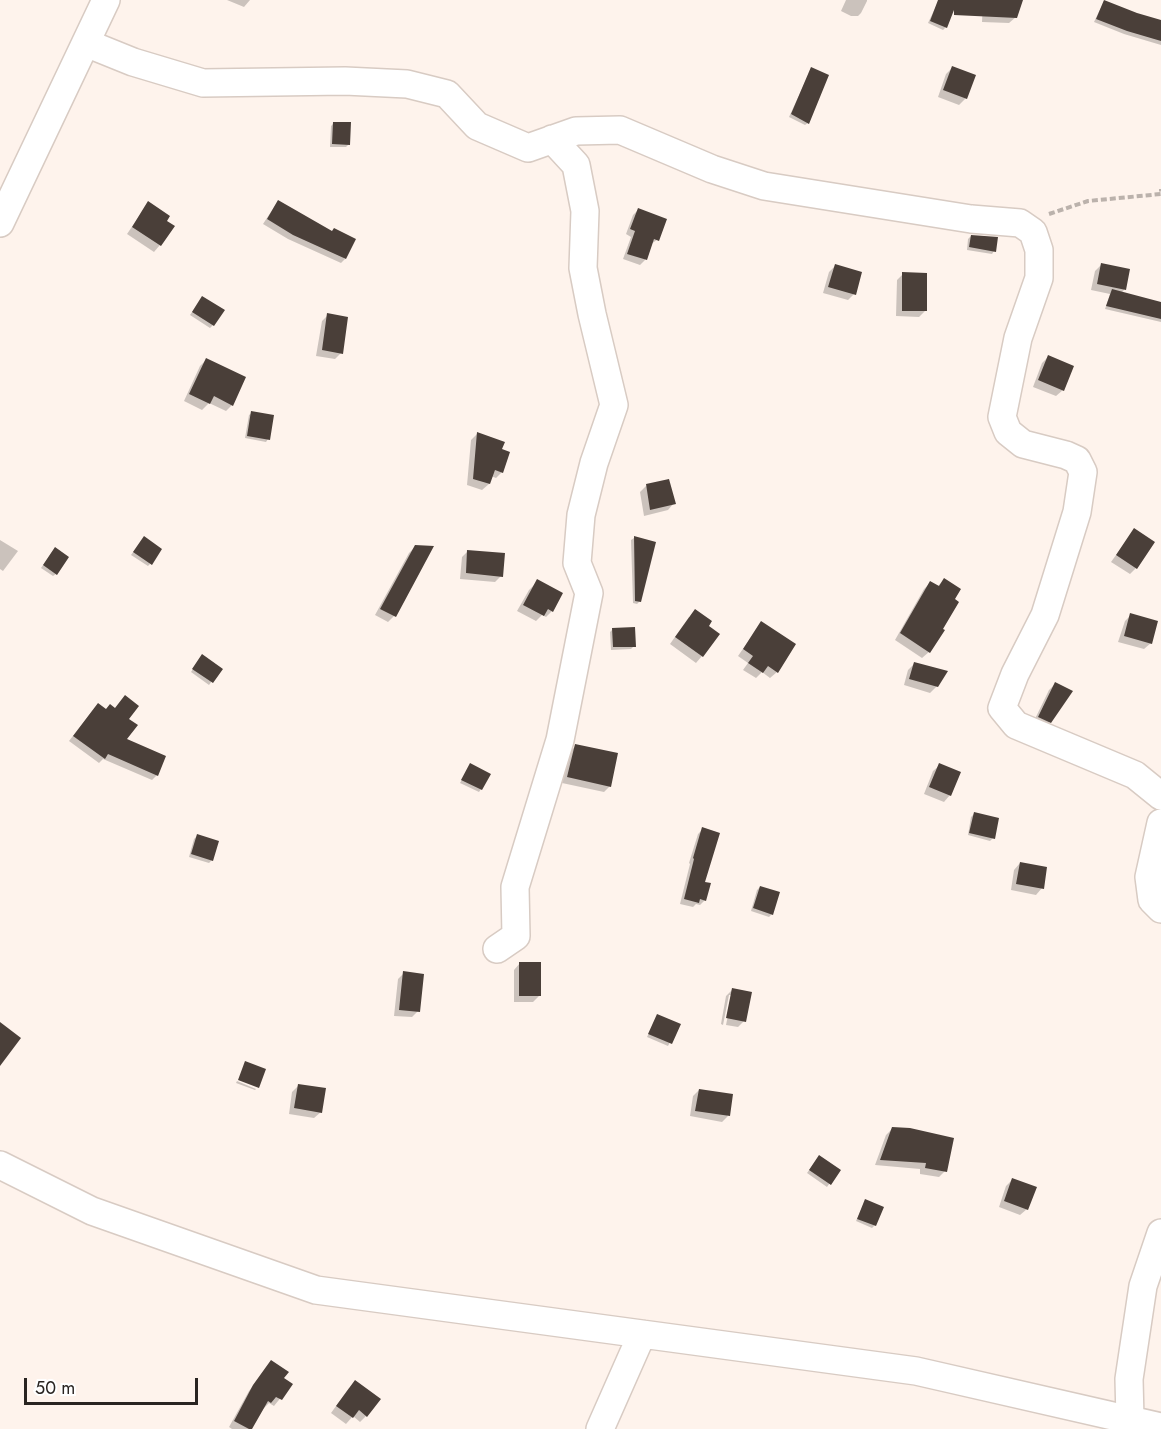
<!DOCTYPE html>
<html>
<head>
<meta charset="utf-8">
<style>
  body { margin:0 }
  #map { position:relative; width:1161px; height:1429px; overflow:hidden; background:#fef3ec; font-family:Jost,sans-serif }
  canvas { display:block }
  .scale { position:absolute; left:24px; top:1378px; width:174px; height:27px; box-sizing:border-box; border:3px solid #292421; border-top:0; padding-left:8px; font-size:18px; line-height:21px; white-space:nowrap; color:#292421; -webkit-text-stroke:4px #fff; paint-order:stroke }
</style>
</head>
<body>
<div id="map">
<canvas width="1161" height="1429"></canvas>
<div class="scale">50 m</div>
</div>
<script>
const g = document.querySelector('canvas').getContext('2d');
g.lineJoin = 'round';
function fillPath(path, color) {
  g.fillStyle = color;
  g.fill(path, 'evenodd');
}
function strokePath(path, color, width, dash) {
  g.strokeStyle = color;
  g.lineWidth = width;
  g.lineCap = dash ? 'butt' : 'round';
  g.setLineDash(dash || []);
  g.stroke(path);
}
const shadow = new Path2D(`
  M227,0H250L244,7Z
  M846,0H867V1L861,13L858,16H851L841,11Z
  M983,0H1021L1016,17L1009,23L982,22Z
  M1104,1L1137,15L1161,21V45L1124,34L1094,22Z
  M937,4L946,27L943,30L928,23Z
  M952,68L966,98L959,105L938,97L946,74Z
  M811,69L808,123L805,125L789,117Z
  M334,123L349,144L346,147H330L331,126Z
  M278,201L345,259L341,263L288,239L263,224Z
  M148,203L160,245L154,252L127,234Z
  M638,210L657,240L651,244L645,260L640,265L623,259L631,237L626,234L633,215Z
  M971,236L994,251L992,254L967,250L968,239Z
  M1102,264L1129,270L1124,290L1121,293L1161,303V322L1105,309L1110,294L1091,290L1095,271Z
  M836,265L854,294L848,300L823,293L829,272Z
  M903,274L925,311L919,317L896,316L897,280Z
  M200,300L213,325L210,328L190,315Z
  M328,315L341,353L335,359L316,356L322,321Z
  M1048,357L1063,390L1056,396L1033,387L1042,363Z
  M206,360L232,405L226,411L209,403L202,410L184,401L200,366Z
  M252,413L268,439L266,442L245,438L249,415Z
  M477,434L500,450L502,472L496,478L491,476L489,484L482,490L467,485L471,440Z
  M646,486L674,503L668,510L644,516L640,492Z
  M1134,530L1136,568L1130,574L1111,562Z
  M634,538L654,543L640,601L637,604L633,603L631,540Z
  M0,540L18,551L3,571L0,569Z
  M141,541L150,564L148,566L131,555Z
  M416,546L432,548L394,616L388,622L375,615L409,553Z
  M468,551L501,576L495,582L460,579L462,557Z
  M52,552L56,574L53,576L41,568Z
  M944,580L929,652L922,658L895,640L924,589L930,583L937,587Z
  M536,583L552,611L546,617L542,615L536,621L517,611L529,590Z
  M1131,615L1151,643L1144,649L1118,642L1125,621Z
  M689,617L707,626L702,656L696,663L670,644Z
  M761,623L777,672L770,678L762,672L756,678L743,670L748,663L738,656Z
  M613,629L634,646L631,649L611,650L610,632Z
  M200,659L221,669L209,685L191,672Z
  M914,664L937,686L930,693L904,685L908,670Z
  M1055,684L1050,722L1044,728L1033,723L1049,690Z
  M93,710L127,719L125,740L157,775L152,780L103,759L99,763L69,741Z
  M576,746L610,786L604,792L562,783L569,752Z
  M470,765L481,789L479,792L460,783Z
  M940,765L950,795L944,802L924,794L933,771Z
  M974,814L993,838L990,841L968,835L971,817Z
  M703,829L705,900L700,905L696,904L693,907L680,904L690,864L689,863L698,834Z
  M197,836L212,860L209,863L189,857L194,839Z
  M1020,863L1042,888L1036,895L1011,890L1014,870Z
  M760,887L772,914L769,917L751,911L757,890Z
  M520,963L539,996L533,1002H514V970Z
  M404,973L418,1011L412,1017L394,1016L398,979Z
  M732,990L744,1021L738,1027L726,1025L732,995H729L723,1025L721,1024L726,996Z
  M657,1016L679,1025L668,1046L647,1037Z
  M237,1081L256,1089L255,1090L236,1083Z
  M299,1085L321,1112L314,1118L289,1114L292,1092Z
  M699,1090L728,1116L722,1122L690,1116L693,1096Z
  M893,1128L945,1171L939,1177L920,1174V1169L875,1165L886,1135Z
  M817,1159L839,1170L827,1187L807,1173Z
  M1013,1179L1027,1209L1020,1215L999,1207L1006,1186Z
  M865,1201L875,1225L872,1228L856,1221Z
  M271,1362L282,1379L291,1385L274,1406L269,1403L264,1408L250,1429H232L229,1427L249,1391Z
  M349,1388L366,1416L360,1422L353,1416L346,1424L331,1413Z`);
const building = new Path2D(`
  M938,0H1023L1017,18L954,15V10L947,28L930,21Z
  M1104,0L1137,13L1161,20V41L1127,31L1096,19Z
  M952,66L976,75L967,99L943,90Z
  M811,67L829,75L809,124L791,114Z
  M333,122H351L350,145L332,144Z
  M278,200L332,231L334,228L356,239L346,259L293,235L267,219Z
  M148,201L170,216L167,221L175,226L161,246L132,227Z
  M638,208L667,219L659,241L654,239L647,260L627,254L635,231L630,229Z
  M971,235L998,237L996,252L969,247Z
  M1101,263L1130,269L1126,290L1097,284Z
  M835,264L862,272L856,295L828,287Z
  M902,272L927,273V311H902Z
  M1112,289L1161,302V319L1106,306Z
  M202,296L225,310L214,326L192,312Z
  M327,313L348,317L343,354L322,350Z
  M1048,355L1074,366L1064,391L1038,380Z
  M206,358L246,377L233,406L214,396L210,404L189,394Z
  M251,411L274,415L270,440L247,436Z
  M477,432L505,442L502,449L510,452L503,473L495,470L490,484L473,479Z
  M669,479L676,504L650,510L646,484Z
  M1134,528L1155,542L1137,569L1116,555Z
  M144,536L162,549L152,565L133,552Z
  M634,536L656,542L641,602L635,601Z
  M415,545L434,546L396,617L380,609Z
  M55,547L69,557L57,575L43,565Z
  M467,550L505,553L503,577L466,573Z
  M944,578L961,589L955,599L959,602L943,629L945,630L930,653L900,633L930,581L939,586Z
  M537,579L563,593L553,612L548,609L544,616L523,605Z
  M695,609L712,621L709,626L720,634L703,657L675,637Z
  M1130,613L1158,621L1152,644L1124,636Z
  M761,621L796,644L778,673L768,666L763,673L748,663L753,656L743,649Z
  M635,627L636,647H613L612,628Z
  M202,654L223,669L213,683L192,669Z
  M914,662L948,671L938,687L909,679Z
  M1055,682L1073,691L1051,723L1038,717Z
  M125,695L139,706L129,719L138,725L127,739L166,756L158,776L108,754L105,759L73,736L98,703L106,709L110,704L115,708Z
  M575,744L618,753L611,787L567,777Z
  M470,763L491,774L482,790L461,780Z
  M939,763L961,772L951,796L929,787Z
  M974,812L999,818L995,839L969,833Z
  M702,827L720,833L705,882L711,883L706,901L700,899L699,903L684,899L694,859L693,858Z
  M197,834L219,841L213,861L191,854Z
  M1020,862L1047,867L1044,889L1016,884Z
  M760,886L780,892L773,915L753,908Z
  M519,962H541V996H519Z
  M403,971L424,974L420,1012L399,1010Z
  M732,988L752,992L746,1022L726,1018Z
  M657,1014L681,1024L672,1044L648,1034Z
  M0,1022L21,1038L0,1066Z
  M245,1061L266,1069L259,1088L238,1080Z
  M298,1084L326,1088L322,1113L294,1108Z
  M699,1089L733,1094L730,1116L695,1111Z
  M892,1127L910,1128L954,1138L947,1172L925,1168L926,1163L880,1160Z
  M819,1155L841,1170L831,1185L809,1170Z
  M1012,1178L1037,1187L1028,1210L1004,1201Z
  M865,1199L884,1207L876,1226L857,1219Z
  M271,1360L289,1372L284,1378L293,1384L282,1400L276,1397L271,1403L268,1401L252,1429H249L234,1421L253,1385Z
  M355,1380L381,1399L367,1417L359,1410L353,1418L336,1406Z`);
const path = new Path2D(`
  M1049,214L1088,201L1161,194V189`);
const minor = new Path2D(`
  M86,43L133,62L203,83L345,81L407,84L447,94L477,126L528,148L576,131L620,130L712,169L764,186L971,219L1020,223L1033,232L1039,250V278L1018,338L1002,417L1008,432L1023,444L1066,455L1077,460L1083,472L1077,512L1045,615L1015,674L1002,708L1016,725L1135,775L1161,796
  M0,223L106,0
  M1161,823L1149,877L1152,900L1161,909
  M497,949L516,936L515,887L560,740L589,593L577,563L581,515L594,463L614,405L592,314L583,268L585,211L576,165L552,139
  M0,1165L92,1211L316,1290L916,1371L1161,1427
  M1130,1419L1129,1379L1143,1286L1161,1233
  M600,1429L642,1334`);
fillPath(shadow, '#0003');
fillPath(building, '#4a3f39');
strokePath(minor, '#d8cbc3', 30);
strokePath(path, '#bbb2ac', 4, [6, 3]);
strokePath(minor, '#fff', 27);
</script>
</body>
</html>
